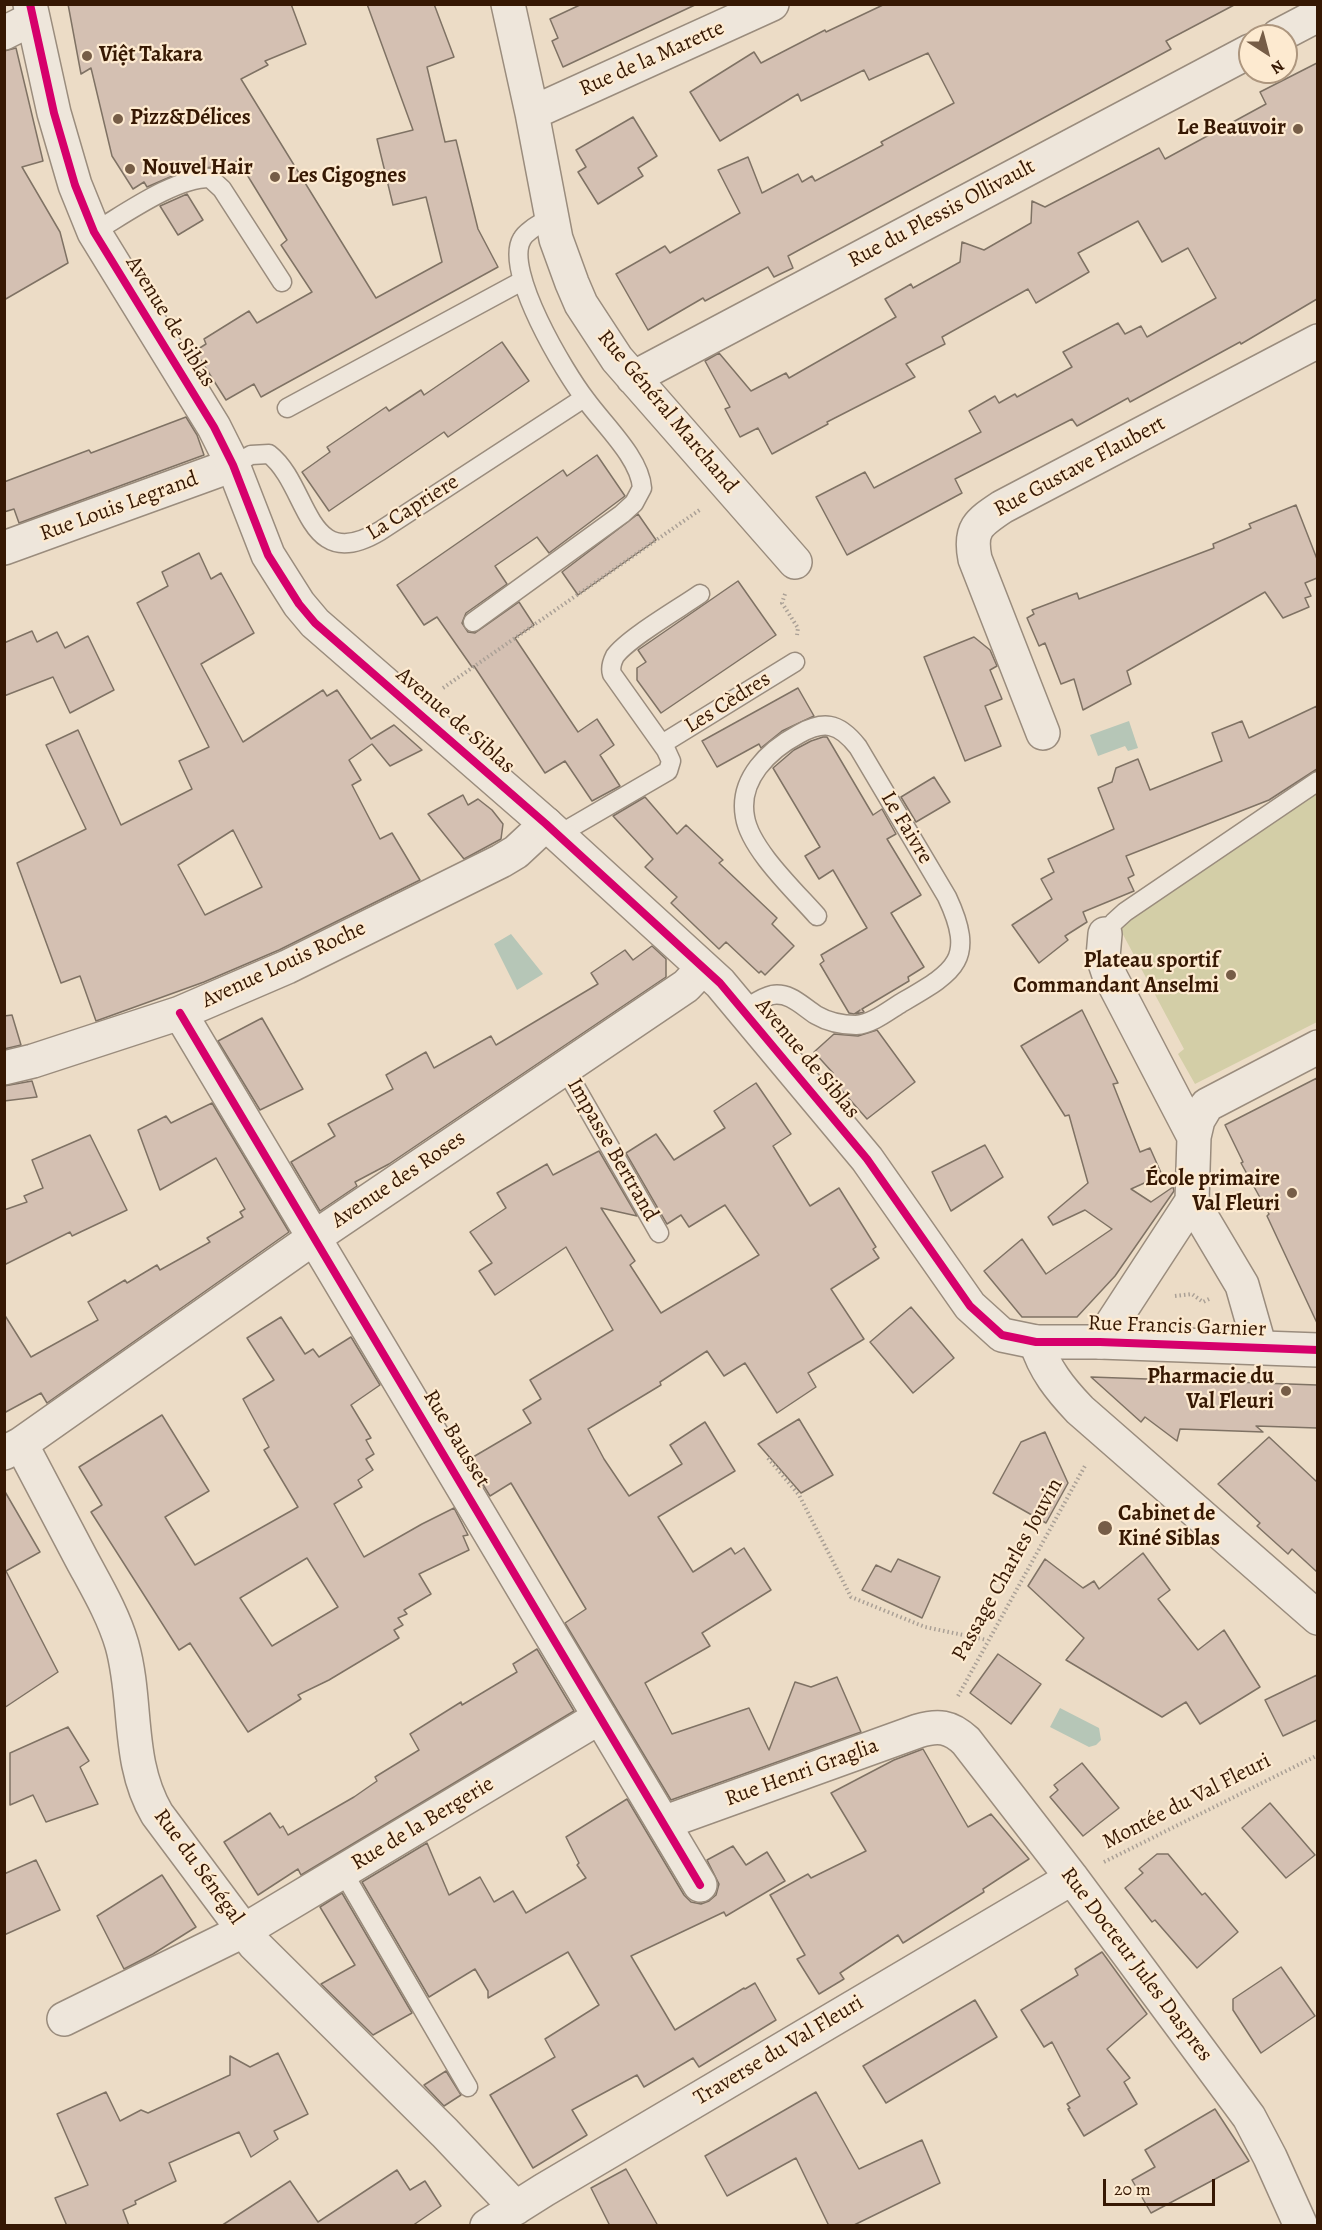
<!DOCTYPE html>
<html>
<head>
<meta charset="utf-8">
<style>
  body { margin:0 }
  #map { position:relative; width:1322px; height:2230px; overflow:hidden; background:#ecdcc6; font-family:Alegreya,serif }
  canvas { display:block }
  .frame { position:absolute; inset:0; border:6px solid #361803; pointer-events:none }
  .north { position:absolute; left:1238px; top:24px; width:60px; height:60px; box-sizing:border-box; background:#fdead0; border:2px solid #ad967e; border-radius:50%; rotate:144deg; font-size:16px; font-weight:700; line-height:24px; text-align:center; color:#361803 }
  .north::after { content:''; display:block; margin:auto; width:21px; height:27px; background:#765d47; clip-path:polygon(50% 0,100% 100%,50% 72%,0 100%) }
  .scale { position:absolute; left:1103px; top:2179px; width:112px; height:27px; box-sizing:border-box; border:3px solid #361803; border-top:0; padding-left:8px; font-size:18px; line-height:21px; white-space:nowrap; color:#361803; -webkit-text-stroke:4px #fdead0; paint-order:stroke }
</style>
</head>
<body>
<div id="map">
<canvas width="1322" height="2230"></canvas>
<div class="frame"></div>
<div class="north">N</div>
<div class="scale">20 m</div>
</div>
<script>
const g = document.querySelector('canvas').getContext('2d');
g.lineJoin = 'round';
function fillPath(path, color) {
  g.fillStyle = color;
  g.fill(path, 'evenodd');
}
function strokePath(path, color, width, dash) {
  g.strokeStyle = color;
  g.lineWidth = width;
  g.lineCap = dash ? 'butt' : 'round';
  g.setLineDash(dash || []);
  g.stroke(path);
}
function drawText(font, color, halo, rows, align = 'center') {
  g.font = font + ' Alegreya,serif';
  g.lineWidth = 4.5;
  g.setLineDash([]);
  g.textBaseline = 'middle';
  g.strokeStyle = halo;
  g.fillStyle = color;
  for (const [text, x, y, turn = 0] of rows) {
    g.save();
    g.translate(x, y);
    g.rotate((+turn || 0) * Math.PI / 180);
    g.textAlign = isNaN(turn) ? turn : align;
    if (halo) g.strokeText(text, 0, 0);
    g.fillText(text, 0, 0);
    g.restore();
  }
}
const green = new Path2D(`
  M1317,793V1022L1195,1084L1178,1054L1184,1049L1119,927Z`);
const water = new Path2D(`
  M1129,721L1138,748L1128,751L1125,746L1098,756L1090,735Z
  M511,934L543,974L517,990L494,944Z
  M1060,1708L1099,1728L1101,1740L1096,1745L1089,1747L1050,1727Z`);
const building = new Path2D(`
  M68,4H291L306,44L265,61L268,65L241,79L376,298L442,262L426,197L393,205L377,139L413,130L367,4H434L454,57L427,67L445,142L456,140L478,229L498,267L261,397L254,384L226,400L195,351L206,344L204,339L249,311L257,323L312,292L281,245L287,240L238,160L220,172L213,167L193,169L177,174L147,187L144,182L133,189L112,156L91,68L81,74Z
  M582,4H697L563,67L552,41L558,38L550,19Z
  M885,4H1236L1166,41L1171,49L788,256L793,268L774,277L768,267L705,301L703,298L648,330L616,274L665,246L670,253L740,213L718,170L748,157L762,193L798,174L802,182L812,176L815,181L883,145L881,142L954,103L928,53L869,80L864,70L801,101L798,94L720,141L690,92L754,52L761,63L825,30L826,32Z
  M16,48L43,161L22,167L60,232L68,263L4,300V51Z
  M1317,63V299L1241,344L1240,342L1130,402L1128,398L1077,426L1072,419L955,479L962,493L847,555L816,497L865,472L874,488L981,432L969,411L995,396L999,403L1015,394L1017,397L1072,367L1063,352L1118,323L1125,334L1141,326L1147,337L1216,298L1188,248L1162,262L1138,221L1078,253L1089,272L1036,303L1028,289L942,337L945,344L906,364L915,377L827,422L828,424L772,454L758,428L740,437L725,409L730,407L705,361L719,353L751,391L786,373L789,378L896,317L885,299L911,284L913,288L960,262L962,242L984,250L1031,223L1032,201L1045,207L1159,148L1165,159L1266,104L1260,92Z
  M633,117L657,156L638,168L643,176L598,204L578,172L586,167L576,150Z
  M187,194L203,220L178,235L160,206Z
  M502,342L529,381L448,437L444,432L329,511L302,472L330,452L327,447L386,407L389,411L421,390L424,395Z
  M186,417L197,435L204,455L19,523L14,509L4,512V482L89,450L91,453Z
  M597,455L625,496L549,553L537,537L495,566L507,584L466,613L462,623L468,632L475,633L519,602L534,625L515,638L578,732L597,719L614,745L600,755L620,786L592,801L565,761L545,773L474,666L472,667L437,617L424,625L397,585L563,470L567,476Z
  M1296,505L1317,559V578L1305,583L1311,596L1305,598L1309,607L1283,618L1265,592L1127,671L1131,684L1083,710L1074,679L1061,684L1045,643L1039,646L1027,618L1034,614L1032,610L1077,593L1079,599L1214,548L1213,544L1251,528L1249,524Z
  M638,514L656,540L578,595L562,572Z
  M199,553L211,579L221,573L254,633L201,664L243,742L323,690L327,696L337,690L371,739L394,725L422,750L390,766L372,744L349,760L361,780L352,785L380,839L392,833L420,880L279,950L204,982L96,1021L80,976L61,983L17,863L86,829L46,745L78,730L121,825L192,789L179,761L209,747L137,603L168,586L162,572ZM233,830L262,887L205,915L178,865Z
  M738,581L776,635L661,713L637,680V668L646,662L638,650Z
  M32,631L37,642L57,632L65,648L88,636L114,690L70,713L53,677L4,696V643Z
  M974,637L990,650L997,666L990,670L1002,699L985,706L1001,746L965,761L924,657Z
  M798,688L814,716L782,731L761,748L759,744L717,767L702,741Z
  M1317,706V769L1269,800L1126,856L1134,875L1128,878L1134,891L1083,912L1087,922L1065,936L1068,940L1039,963L1012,925L1052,899L1041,879L1054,872L1048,859L1114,829L1098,788L1112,782L1116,768L1138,759L1150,790L1222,761L1212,733L1242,721L1249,738Z
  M823,737H827L873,815L882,809L896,834L887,839L921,895L891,913L924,967L908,977L909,981L862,1009L864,1012L856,1014L860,1010L854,1014L849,1013L820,964L824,961L821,955L867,928L833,870L819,879L805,856L820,847L773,768L794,750L811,741Z
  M934,777L950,802L916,822L901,797Z
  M463,795L468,805L478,799L492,810L503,824L501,839L464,859L428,814Z
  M645,797L677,834L686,825L723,860L719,863L777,918L772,924L794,946L765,975L761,971L759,973L726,942L719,949L671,903L677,897L645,867L653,859L613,816Z
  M652,946L666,959V977L389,1164L355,1182L357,1186L320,1211L291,1162L335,1136L328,1124L393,1089L386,1075L426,1052L434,1068L491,1036L496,1045L598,984L591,973L625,950L633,960Z
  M1082,1010L1118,1083L1113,1084L1140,1152L1150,1148L1162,1175L1131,1189L1151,1202L1173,1187L1174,1191L1115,1276L1077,1317H1022L984,1271L1022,1239L1046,1274L1112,1229L1085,1210L1053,1225L1048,1217L1088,1183L1069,1115L1065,1116L1021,1046Z
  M12,1015L21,1045L4,1049V1016Z
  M262,1018L303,1089L260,1110L218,1041Z
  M877,1030L915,1082L867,1119L829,1076L833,1073L814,1052L834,1034L858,1036Z
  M1317,1078V1323L1267,1216L1269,1214L1241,1163L1243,1162L1225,1125Z
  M32,1081L37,1097L4,1101V1086Z
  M756,1083L791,1134L773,1146L810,1206L839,1188L876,1247L873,1249L879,1258L831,1289L864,1339L808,1373L816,1387L777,1413L745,1363L724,1376L707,1351L660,1382L661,1385L588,1429L604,1459L629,1496L682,1464L670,1445L705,1422L735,1471L658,1517L693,1572L731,1548L735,1554L744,1548L771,1590L702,1633L710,1646L645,1683L672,1734L749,1708L769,1750L795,1682L811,1687L837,1677L861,1732L671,1800L565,1623L586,1609L511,1483L490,1496L468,1460L531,1423L523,1410L541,1399L530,1380L613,1330L566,1247L495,1295L479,1271L492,1263L470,1232L506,1208L497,1193L547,1164L553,1175L599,1151L637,1216L601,1208L635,1261L630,1265L661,1313L759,1255L725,1205L689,1227L681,1215L667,1224L626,1153L656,1134L674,1160L725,1128L714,1111Z
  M212,1103L289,1232L47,1403L41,1393L4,1413V1314L31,1357L98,1320L88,1302L125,1280L127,1283L157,1265L160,1270L210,1242L207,1238L243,1217L240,1212L245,1209L216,1158L160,1190L138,1130L166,1116L171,1123Z
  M90,1135L127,1210L72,1236L70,1232L4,1265V1210L27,1202L24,1196L43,1188L32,1160Z
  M985,1145L1003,1177L951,1211L932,1172Z
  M911,1307L954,1358L913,1393L870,1342Z
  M281,1317L305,1354L313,1349L319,1357L351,1337L380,1385L351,1405L371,1438L366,1440L374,1454L366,1459L373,1470L358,1480L362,1487L334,1504L364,1557L422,1524L454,1508L468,1535L463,1536L469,1550L419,1574L431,1594L404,1610L407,1614L398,1618L403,1625L394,1630L399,1638L329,1680L298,1695L301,1699L248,1732L190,1643L179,1650L144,1595L91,1512L102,1505L79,1467L162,1415L209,1491L165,1517L195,1565L298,1507L264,1450L269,1447L243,1399L274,1380L247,1338ZM307,1558L338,1607L272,1646L240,1598Z
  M1091,1377L1317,1385V1428L1256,1426L1263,1432L1180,1429L1177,1441L1145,1417L1141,1422Z
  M799,1419L833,1475L801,1493L758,1444Z
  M1045,1432L1068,1483L1046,1523L993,1493L1021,1442Z
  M1269,1437L1317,1482V1572L1292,1549L1288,1554L1257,1526L1260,1523L1218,1484Z
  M4,1490L40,1552L6,1571L58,1672L4,1708Z
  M1143,1553L1170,1590L1158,1599L1198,1650L1224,1630L1260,1687L1200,1724L1186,1702L1162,1717L1066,1660L1084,1638L1028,1586L1045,1559L1083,1588L1094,1581L1099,1589Z
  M898,1559L940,1577L922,1618L862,1590L876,1565L891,1572Z
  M537,1649L574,1711L301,1875L298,1869L258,1895L224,1842L270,1813L280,1828L283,1826L288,1835L354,1797L377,1781L375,1777L419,1750L410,1734L461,1702L462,1705L517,1672L513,1664Z
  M998,1654L1041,1684L1011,1724L970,1693Z
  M1317,1675V1720L1283,1736L1265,1700Z
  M68,1727L89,1761L80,1767L98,1804L46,1822L33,1795L10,1805V1753Z
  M923,1749L968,1827L991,1814L1029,1859L983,1889L984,1892L903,1943L898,1935L840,1973L844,1979L819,1994L797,1959L805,1955L770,1895L808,1874L811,1878L866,1851L831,1793L894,1760Z
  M1082,1763L1119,1808L1083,1836L1050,1797L1058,1790L1054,1785Z
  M627,1799L684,1895L691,1902L701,1904L709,1901L716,1895L719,1884L707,1860L733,1846L746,1865L767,1852L785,1881L726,1916L724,1912L631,1956L675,2030L744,1988L745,1989L755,1983L776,2020L699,2067L693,2058L644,2087L637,2075L572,2110L587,2135L533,2168L490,2095L555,2057L545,2039L599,2005L568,1952L488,1998V1991L475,1969L429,1997L362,1882L427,1843L449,1895L480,1877L494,1902L513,1891L526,1913L586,1878L577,1865L579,1863L566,1837Z
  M1270,1803L1315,1855L1286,1878L1242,1828Z
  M1157,1854H1168L1202,1895L1205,1893L1238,1932L1197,1968L1155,1920L1152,1922L1125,1888L1143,1873L1139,1869Z
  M36,1860L60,1910L4,1935V1874Z
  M162,1875L196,1927L153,1954L124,1969L97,1916Z
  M342,1893L412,2013L373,2035L321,1984L355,1965L320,1907Z
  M1102,1952L1147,2014L1107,2049L1130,2078L1124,2082L1137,2104L1084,2136L1068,2109L1070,2108L1067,2104L1080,2096L1052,2042L1044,2047L1021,2010L1078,1975L1075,1969Z
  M1281,1967L1315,2016L1261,2053L1233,2010V1999Z
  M975,2000L997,2037L886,2103L863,2066Z
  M278,2053L308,2114L274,2131L278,2139L251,2157L239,2132L169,2163L176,2181L135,2201L136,2204L123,2210L129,2226H67L55,2198L88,2185L57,2114L106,2092L120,2121L141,2110L148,2113L230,2075V2056L250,2067Z
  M446,2071L461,2095L444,2106L424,2085Z
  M816,2092L859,2169L922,2140L940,2183L852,2226H829L796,2158L727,2196L705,2156Z
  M1215,2109L1249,2161L1151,2213L1132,2180L1155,2167L1145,2150Z
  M626,2169L658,2226H610L591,2188Z
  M397,2170L410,2190L425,2181L441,2206L412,2226H221L290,2181L318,2222Z`);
const path = new Path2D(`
  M785,594L782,603L798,628L797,635
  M443,688L701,509
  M1175,1296L1192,1294L1203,1302L1209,1299
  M768,1458L799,1495L851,1597L925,1627L987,1640
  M958,1696L1086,1464
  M1104,1862L1318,1755`);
const service = new Path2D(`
  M94,232C125,214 174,178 210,178L222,189L282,282
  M287,408L522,281
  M233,465L251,455L269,454C310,486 305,576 380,531L584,398
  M473,622L622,514L634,503L642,488C640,458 604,425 586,400C565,373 503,270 522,239C527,230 542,223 551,217
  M662,744L795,662
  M558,835L668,771L671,761L666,750L612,674C610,668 612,662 615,656C628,638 680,608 700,594
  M1105,934L1114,922L1125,912L1318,781
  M743,1010C752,1005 762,997 772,995C790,992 802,1006 816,1015C828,1022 842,1025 856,1025C872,1024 888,1011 901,1003C954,972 977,961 947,897L858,747C851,738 842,728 830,726C819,724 808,729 799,734C769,750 738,779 745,817C750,849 795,891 817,916
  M564,1067L659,1233
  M343,1872L468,2087`);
const minor = new Path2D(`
  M508,4L532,113L556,239L572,283L581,304L617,359L795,562
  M4,33L32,19
  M1278,36L1318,15
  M532,113L772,4
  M633,378L1250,51
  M4,548L233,465
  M1043,733L975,559C969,529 978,523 1002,507L1318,341
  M1105,934L1103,957L1108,972L1194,1137L1192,1201
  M180,1013L700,1885
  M4,1068L33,1061L180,1013L287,967L501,861L516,852L546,824
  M1194,1137L1198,1120L1207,1105L1318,1047
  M1036,1342C1044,1369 1060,1389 1080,1410L1318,1618
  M1100,1342L1192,1201L1242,1285L1260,1348
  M21,1444C41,1482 61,1520 81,1558C96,1586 113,1614 122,1645C138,1702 126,1761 157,1814L254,1944L445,2133L516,2208
  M4,1453L21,1444L315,1237L686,986L703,968
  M663,1823L918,1731C938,1725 950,1726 966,1741L1072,1878L1249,2117L1270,2157L1301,2226
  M64,2019L245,1930L600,1717
  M487,2226L544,2190L1072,1878`);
const tertiary = new Path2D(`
  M30,4L54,113L75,185L94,232L214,427L233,465L268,555L299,604L315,623L546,824L720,983L867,1159L970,1306L1002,1335L1036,1342H1100L1318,1350`);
const cycleway = new Path2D(`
  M30,4L54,113L75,185L94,232L214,427L233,465L268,555L299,604L315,623L546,824L720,983L867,1159L970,1306L1002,1335L1036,1342H1100L1318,1350
  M180,1013L700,1885`);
const markers = [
  [87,56,6,"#765d47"],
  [118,119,6,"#765d47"],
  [1298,129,6,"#765d47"],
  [130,169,6,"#765d47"],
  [275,177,6,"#765d47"],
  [1231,975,6,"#765d47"],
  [1292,1193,6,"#765d47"],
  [1286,1391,6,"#765d47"],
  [1105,1528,8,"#765d47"]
];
const poiNames = [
  ["Việt Takara",99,56],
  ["Pizz&Délices",130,119],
  ["Le Beauvoir",1286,129,"right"],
  ["Nouvel Hair",142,169],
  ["Les Cigognes",287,177],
  ["Plateau sportif",1219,962,"right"],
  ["Commandant Anselmi",1219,987,"right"],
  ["École primaire",1280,1180,"right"],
  ["Val Fleuri",1280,1205,"right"],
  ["Pharmacie du",1274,1378,"right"],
  ["Val Fleuri",1274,1403,"right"],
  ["Cabinet de",1118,1515],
  ["Kiné Siblas",1118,1540]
];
const streetNames = [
  ["Rue de la Marette",652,59,-24],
  ["Rue du Plessis Ollivault",942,214,-28],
  ["Avenue de Siblas",170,322,58],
  ["Rue Général Marchand",667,412,50],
  ["Rue Gustave Flaubert",1080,467,-28],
  ["Rue Louis Legrand",119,507,-20],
  ["La Capriere",413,508,-32],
  ["Les Cèdres",728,703,-32],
  ["Avenue de Siblas",455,721,41],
  ["Le Faivre",906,828,59],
  ["Avenue Louis Roche",284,965,-25],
  ["Avenue de Siblas",807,1059,50],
  ["Impasse Bertrand",612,1150,60],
  ["Avenue des Roses",399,1180,-34],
  ["Rue Francis Garnier",1177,1327,2],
  ["Rue Bausset",456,1439,59],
  ["Passage Charles Jouvin",1008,1570,-61],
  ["Rue Henri Graglia",802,1773,-20],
  ["Montée du Val Fleuri",1187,1802,-27],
  ["Rue de la Bergerie",423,1824,-31],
  ["Rue du Sénégal",198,1867,54],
  ["Rue Docteur Jules Daspres",1136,1965,53],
  ["Traverse du Val Fleuri",779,2051,-31]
];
fillPath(green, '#d3cea7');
fillPath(water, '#b6c6b7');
fillPath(building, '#d4c0b2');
strokePath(building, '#7f7264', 1.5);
strokePath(service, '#9a8c7d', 21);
strokePath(minor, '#9a8c7d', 36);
strokePath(tertiary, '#9a8c7d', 36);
strokePath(path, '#aaa096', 4, [1.5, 3]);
strokePath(service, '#eee6db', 18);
strokePath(minor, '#eee6db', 33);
strokePath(tertiary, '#eee6db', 33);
strokePath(cycleway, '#d6006c', 8);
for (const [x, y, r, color] of markers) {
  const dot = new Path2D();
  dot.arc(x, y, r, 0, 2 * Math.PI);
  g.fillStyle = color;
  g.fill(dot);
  strokePath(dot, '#fdead0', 2);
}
drawText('bold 22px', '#361803', '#fdead0', poiNames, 'left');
drawText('22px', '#361803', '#fdead0', streetNames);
</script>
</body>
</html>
